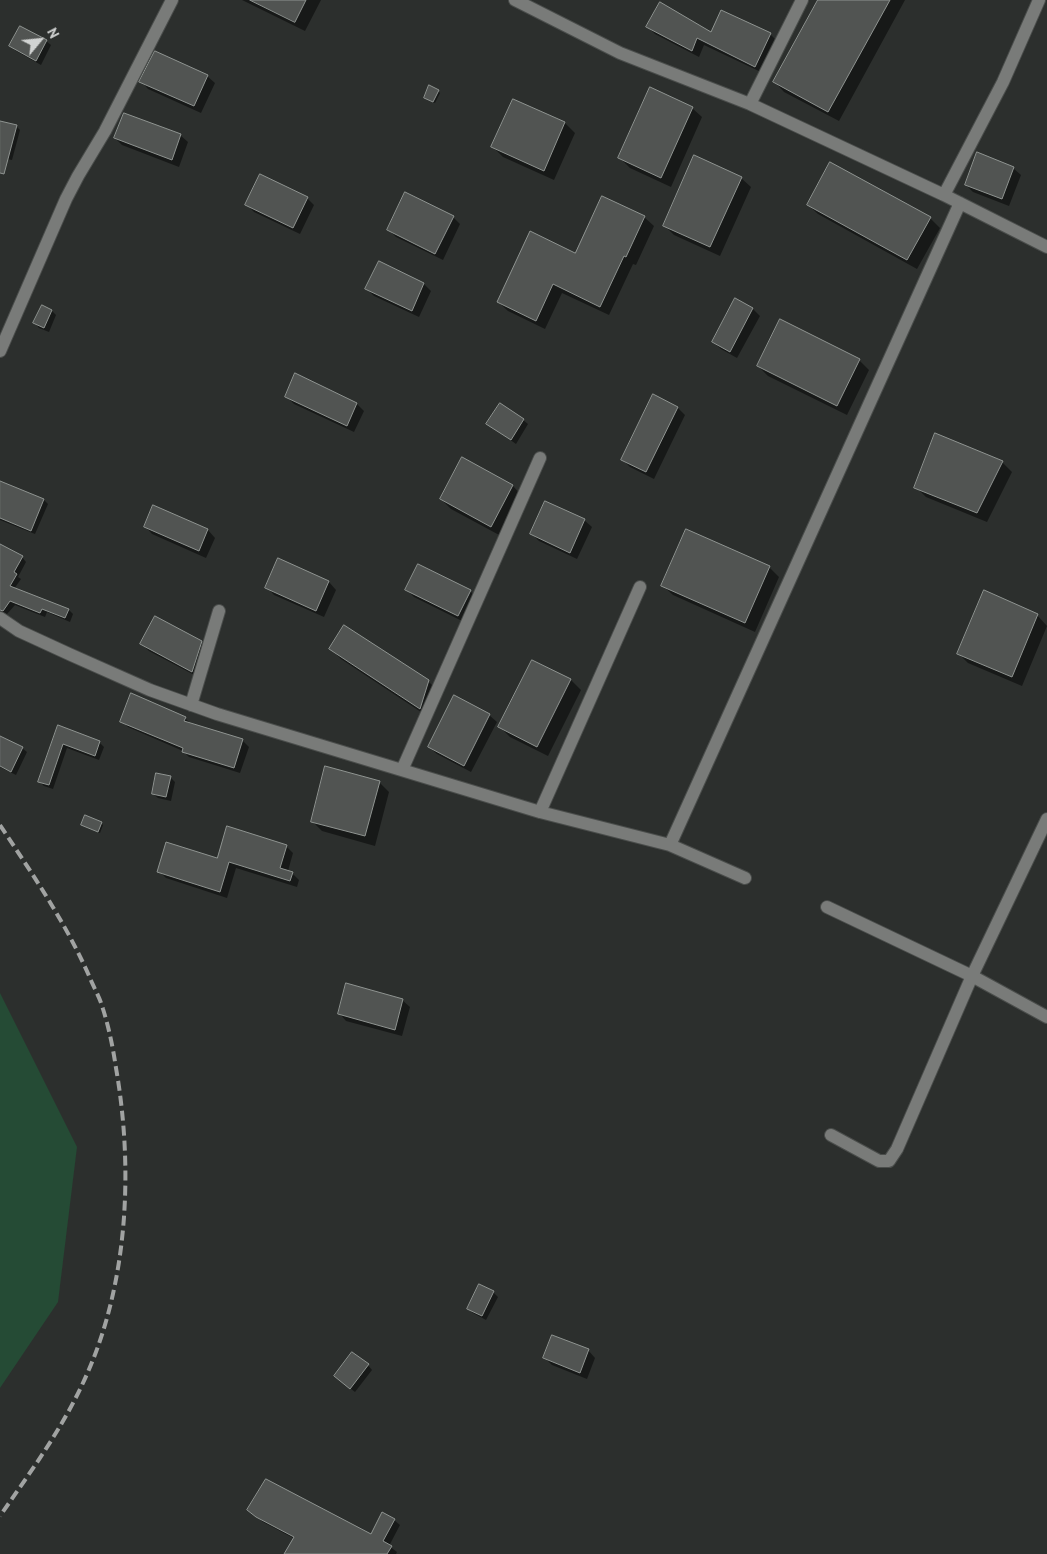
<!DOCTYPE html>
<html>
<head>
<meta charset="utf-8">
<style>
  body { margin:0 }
  #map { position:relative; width:1047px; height:1554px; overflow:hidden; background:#2c2f2d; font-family:"PT Sans",sans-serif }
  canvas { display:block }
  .north { position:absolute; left:15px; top:15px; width:50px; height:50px; -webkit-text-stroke:4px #2c2f2d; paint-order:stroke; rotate:62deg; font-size:14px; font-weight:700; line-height:20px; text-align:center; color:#d1d3d2 }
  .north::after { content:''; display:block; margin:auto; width:18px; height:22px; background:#d1d3d2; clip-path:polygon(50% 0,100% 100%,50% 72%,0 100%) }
</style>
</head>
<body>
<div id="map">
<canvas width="1047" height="1554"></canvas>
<div class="north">N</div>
</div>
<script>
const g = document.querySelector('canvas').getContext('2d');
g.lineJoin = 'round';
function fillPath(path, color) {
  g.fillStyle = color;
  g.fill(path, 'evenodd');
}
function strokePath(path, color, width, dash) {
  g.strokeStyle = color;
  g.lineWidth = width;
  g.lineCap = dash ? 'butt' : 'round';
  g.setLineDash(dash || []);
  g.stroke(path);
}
const green = new Path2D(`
  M0,993L77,1147L58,1302L0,1388Z`);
const shadow = new Path2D(`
  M242,0H321L305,31Z
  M819,0H905L839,121L784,92L775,82Z
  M647,26L711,34H770L778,42L763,73L704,45L699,57L655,34Z
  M46,41L51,45L41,65L16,51L11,46Z
  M207,76L215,83L201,113L148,89L141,81Z
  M438,91L440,93L435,103L425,98Z
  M514,100L565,123L575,133L554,180L503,157L493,147Z
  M692,108L702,117L671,187L630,168L620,158Z
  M0,122L16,126L20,130L12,160L2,158L0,167Z
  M180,135L188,142L179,167L122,145L115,138Z
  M1013,168L1021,175L1009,206L973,192L966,185Z
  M741,178L751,187L720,256L674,235L664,225Z
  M603,197L644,217L654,226L636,265L633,264L609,315L562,293L545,329L508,311L498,302L576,255Z
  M307,198L314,205L300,234L254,212L246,204Z
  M808,205L930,218L940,228L917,269L818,214Z
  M453,217L460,224L443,260L396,237L389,230Z
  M379,263L424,284L431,291L419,317L374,296L367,289Z
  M736,300L753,309L760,316L737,358L721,349L713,342Z
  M42,306L52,311L56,315L49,332L39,328L35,323Z
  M859,360L869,370L847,415L768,376L758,366Z
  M286,396L357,404L364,411L354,432L294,404Z
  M654,396L678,408L685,415L654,479L630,467L623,460Z
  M523,420L528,424L516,444L488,424Z
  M463,459L513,486L522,496L501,536L451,509L441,499Z
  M1002,462L1012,472L987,522L926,497L916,487Z
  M0,483L44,500L48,504L35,534L0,520Z
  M154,506L208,530L215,538L206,558L152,534L145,526Z
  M584,520L592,527L577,559L539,541L532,534Z
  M0,545L22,557L26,562L18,577L21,579L14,589L69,610L73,614L70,622L47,612L45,617L15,605L7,614L0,611Z
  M279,560L329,582L336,590L324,617L274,595L267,587Z
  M418,565L470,591L478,599L466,623L414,597L407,590Z
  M769,567L779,577L755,632L673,595L663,586Z
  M1037,615L1047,626L1022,686L968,663L958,653Z
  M201,642L208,649L200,678L149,651L142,644Z
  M331,649L428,681L438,691L430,718L341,659Z
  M533,661L571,680L581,690L548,756L510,737L500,727Z
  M489,715L497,722L471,772L437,754L429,747Z
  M185,718L191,724L243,741L249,747L240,773L189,757L183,751L128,727L122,721Z
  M59,727L99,742L104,747L99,760L67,748L53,789L44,786L39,781Z
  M0,737L22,748L27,752L16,775L0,767Z
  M170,777L175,782L171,801L158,798L153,794Z
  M379,782L389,792L375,846L322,831L312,821Z
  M101,823L103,825L100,833L83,825Z
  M286,846L293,853L288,871L292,873L299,880L297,887L236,868L227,898L166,878L159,871Z
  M402,1000L410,1007L402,1036L346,1021L339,1013Z
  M493,1292L498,1297L486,1320L473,1313L468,1309Z
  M588,1350L595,1358L587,1379L552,1365L545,1358Z
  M368,1365L372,1370L355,1392L340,1380Z
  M249,1510L372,1536L394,1520L400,1525L389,1546L397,1552L396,1554H286L295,1539L263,1522Z`);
const building = new Path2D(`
  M250,0H306L295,22Z
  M818,0H890L828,112L773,82Z
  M660,2L711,32L721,10L771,33L755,67L697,38L692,51L646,27Z
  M20,26L47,40L36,61L9,46Z
  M155,51L208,75L194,106L139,82Z
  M429,85L439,90L433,102L424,98Z
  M650,87L693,107L661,178L618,158Z
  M513,99L565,122L544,171L491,147Z
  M124,113L181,134L172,160L114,138Z
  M0,121L17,125L4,174L0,173Z
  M977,152L1014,167L1002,199L965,185Z
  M694,155L742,177L710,247L663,226Z
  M830,162L931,217L907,260L807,205Z
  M260,174L308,197L293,228L245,205Z
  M405,192L454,216L435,254L387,230Z
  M602,196L645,216L626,257L624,256L600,307L553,284L536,321L497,302L530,231L575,253Z
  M379,261L424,283L412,311L365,289Z
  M735,298L753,308L730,352L712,342Z
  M42,305L52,310L44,328L33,323Z
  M780,319L860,359L837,406L757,366Z
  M295,373L357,403L347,426L285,397Z
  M653,394L678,407L646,472L621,460Z
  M500,403L524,419L511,440L486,424Z
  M935,433L1003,461L977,513L914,488Z
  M462,457L513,485L491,527L440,499Z
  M0,481L44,499L31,531L0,518Z
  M545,501L585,519L570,553L530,534Z
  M153,505L208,529L199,551L144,527Z
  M686,529L770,566L745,623L661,586Z
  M0,544L23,556L14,572L17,574L10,586L69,609L65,618L42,609L40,613L10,601L3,611L0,610Z
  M278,558L329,581L316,611L265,588Z
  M418,564L471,590L458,616L405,590Z
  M984,590L1038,614L1012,677L957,654Z
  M155,616L202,641L192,672L140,644Z
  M344,625L429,680L420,709L329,649Z
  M532,660L571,679L537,747L498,727Z
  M131,693L186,717L184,721L243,739L234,768L182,752L183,748L120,722Z
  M454,695L490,714L464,766L428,747Z
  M58,725L100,741L95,756L63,744L49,785L38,782Z
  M0,736L23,747L11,772L0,766Z
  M325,766L380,781L365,836L311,822Z
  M156,773L171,776L166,797L152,794Z
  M85,815L102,822L98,832L81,825Z
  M227,826L287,845L280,868L293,872L290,881L229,862L220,892L157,872L166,842L217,858Z
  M346,983L403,999L395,1030L338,1014Z
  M479,1284L494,1291L482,1316L467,1309Z
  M552,1335L589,1349L580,1373L543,1358Z
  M352,1352L369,1364L350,1389L334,1376Z
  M266,1479L371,1534L382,1512L395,1519L383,1541L392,1546L387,1554H284L294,1537L256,1517L247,1510Z`);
const minor = new Path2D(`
  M515,0L620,53L750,104L944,195L1047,247
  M750,104L802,0
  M944,195L1003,82L1039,0
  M0,351L66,199L78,176L105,131L172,0
  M0,618L19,631L69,654L150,690L217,714L540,812L670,845
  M191,705L219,611
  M402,770L540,458
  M540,812L640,587
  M745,878L670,845L960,203
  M827,907L972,976L1047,819
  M831,1135L879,1161H889L897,1149L972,976L1047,1017`);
const rail = new Path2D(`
  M0,825C33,875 66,923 90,978C94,988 100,998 103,1009C109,1028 113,1048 116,1068C134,1171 128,1289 82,1385C60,1432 29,1474 0,1516`);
fillPath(green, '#254b35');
fillPath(shadow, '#0007');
fillPath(building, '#515452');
strokePath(building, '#8f9491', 1);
strokePath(minor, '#4a4d4b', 14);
strokePath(minor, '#797b79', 12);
strokePath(rail, '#a1a3a2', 4, [10, 5]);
</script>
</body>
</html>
